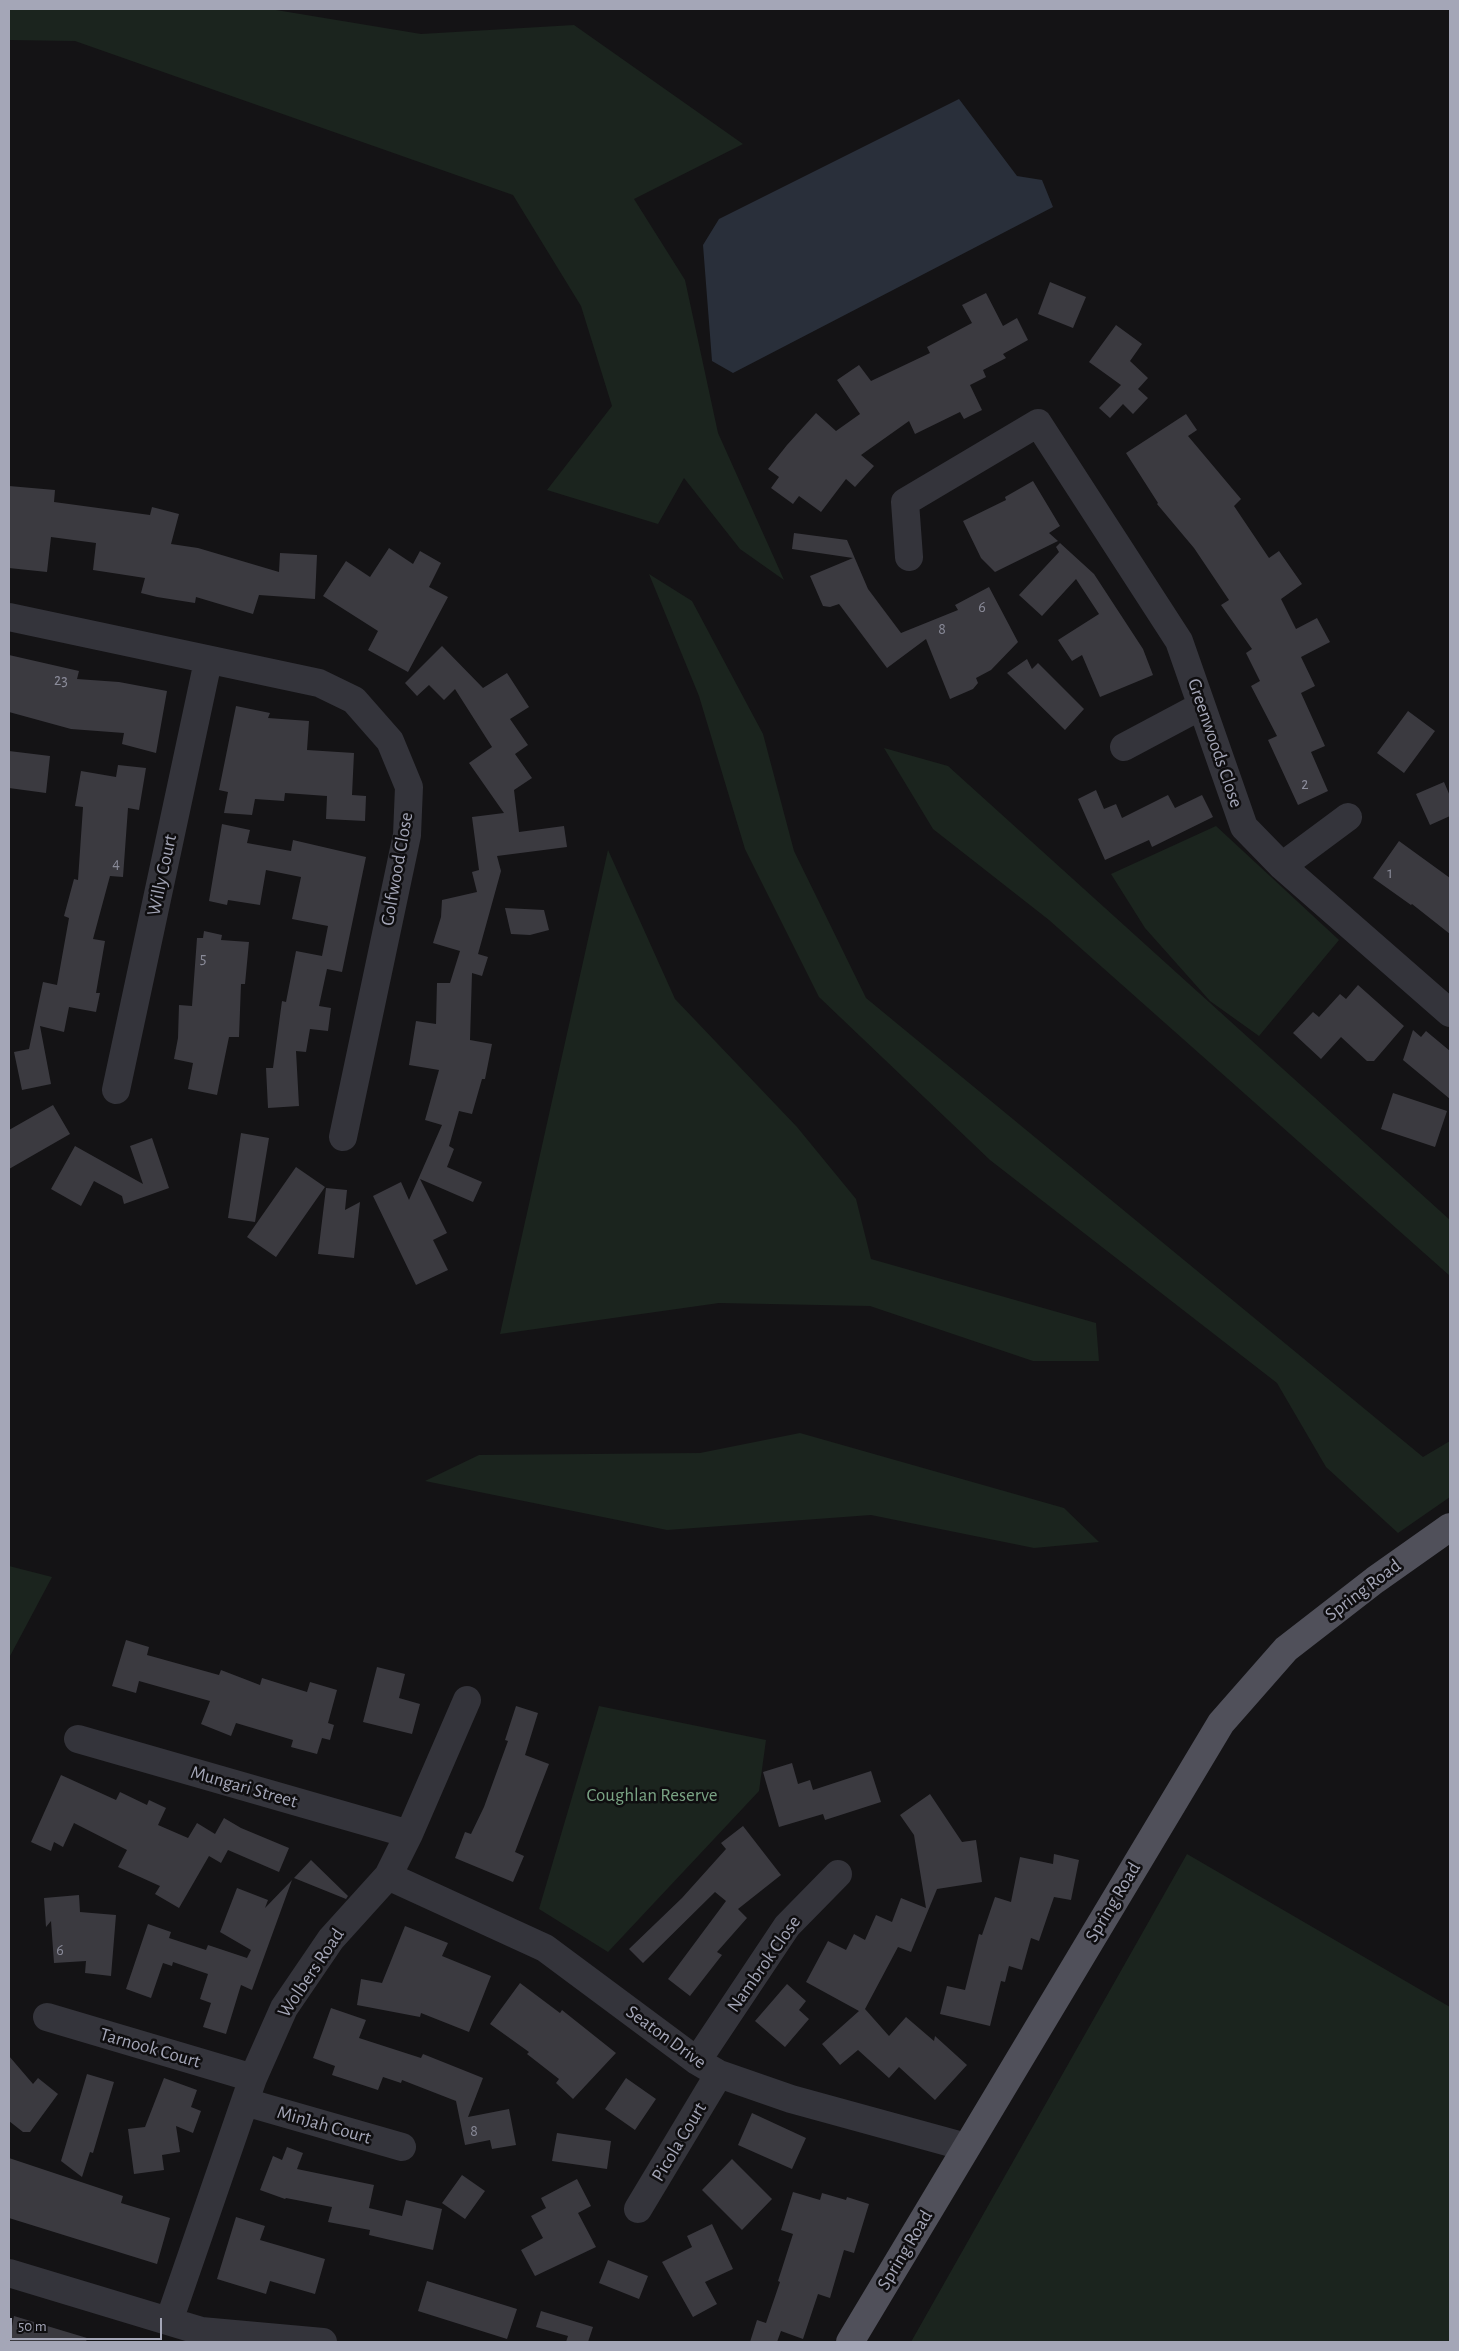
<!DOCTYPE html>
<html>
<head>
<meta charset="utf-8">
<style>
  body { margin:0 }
  #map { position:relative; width:1459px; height:2351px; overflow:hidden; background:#141315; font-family:"Alegreya Sans",sans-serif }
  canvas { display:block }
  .frame { position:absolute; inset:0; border:10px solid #a4a6b7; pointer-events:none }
  .scale { position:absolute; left:10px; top:2318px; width:152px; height:22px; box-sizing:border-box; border:2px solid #a4a6b7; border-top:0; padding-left:6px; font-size:15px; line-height:18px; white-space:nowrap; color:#a4a6b7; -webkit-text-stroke:4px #0f0e10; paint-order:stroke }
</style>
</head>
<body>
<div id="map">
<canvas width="1459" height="2351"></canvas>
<div class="frame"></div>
<div class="scale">50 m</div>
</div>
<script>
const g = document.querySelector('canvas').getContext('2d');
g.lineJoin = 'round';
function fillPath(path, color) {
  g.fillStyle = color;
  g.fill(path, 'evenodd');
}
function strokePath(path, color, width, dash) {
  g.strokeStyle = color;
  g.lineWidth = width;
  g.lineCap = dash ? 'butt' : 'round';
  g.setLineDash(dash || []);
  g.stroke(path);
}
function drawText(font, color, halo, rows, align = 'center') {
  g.font = font + ' "Alegreya Sans",sans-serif';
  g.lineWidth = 5;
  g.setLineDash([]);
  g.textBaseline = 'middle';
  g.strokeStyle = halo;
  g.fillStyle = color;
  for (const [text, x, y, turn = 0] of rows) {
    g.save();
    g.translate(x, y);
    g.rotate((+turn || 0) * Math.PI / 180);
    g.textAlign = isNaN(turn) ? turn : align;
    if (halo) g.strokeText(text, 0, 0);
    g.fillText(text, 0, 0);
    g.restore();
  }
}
const green = new Path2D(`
  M9,9H270L421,34L574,25L743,144L634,199L685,280L718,433L784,580L740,549L684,478L658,524L547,490L612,406L581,306L513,195L75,41L9,40Z
  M649,574L692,601L763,734L794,851L866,998L1423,1457L1450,1441V1497L1398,1533L1326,1467L1277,1383L990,1160L819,997L745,849L699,696Z
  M884,748L948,766L1450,1220V1276L1049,920L933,829Z
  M1216,826L1339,940L1259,1036L1210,1001L1145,928L1111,874Z
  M608,850L675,999L797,1127L856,1199L871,1259L1096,1323L1099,1361H1033L870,1306L719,1303L500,1334Z
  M800,1433L1064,1508L1099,1542L1034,1548L871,1515L667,1530L425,1481L479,1455L700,1453Z
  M9,1566L52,1577L9,1658Z
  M599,1706L766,1740L759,1791L608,1952L539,1909Z
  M1187,1854L1450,2007V2342H911Z`);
const water = new Path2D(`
  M959,99L1017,176L1042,180L1053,207L733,373L712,361L703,245L719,219Z`);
const building = new Path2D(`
  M1050,282L1086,297L1073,328L1038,314Z
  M986,293L1003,326L1017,318L1028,340L1003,354L1006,358L983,370L986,377L970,385L982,410L964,419L960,412L915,434L909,421L861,455L874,466L855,487L846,479L821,512L799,496L793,504L771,488L779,477L768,469L787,445L816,413L836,431L860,414L837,380L859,365L871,381L930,353L927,347L972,323L962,305Z
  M1116,325L1142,344L1130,361L1148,378L1138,389L1148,398L1133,414L1123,404L1110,418L1099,408L1121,385L1089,362Z
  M1186,414L1197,430L1188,436L1241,499L1234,506L1269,558L1279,551L1302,584L1281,599L1296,629L1317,618L1330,642L1301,657L1315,686L1301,693L1325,746L1311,752L1328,791L1298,805L1268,740L1277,736L1251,686L1260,681L1246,653L1252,649L1221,605L1229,600L1194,548L1157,504L1158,503L1126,453Z
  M1033,481L1060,526L1049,533L1058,541L995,572L981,558L963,521L1006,500L1005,497Z
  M9,486L55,490L54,502L150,515L152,507L179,514L171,544L198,548L279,572L280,553L317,555L315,599L259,595L253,614L196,597L195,603L157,597L141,593L145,578L93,570L96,543L51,537L47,572L9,568Z
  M794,533L847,540L868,589L901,633L958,610L955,605L989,587L1018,642L991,670L976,678L978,683L973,689L950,699L926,639L887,668L839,604L830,607L823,606L810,576L853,558L792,549Z
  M1060,543L1094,574L1143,649L1153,675L1100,697L1082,655L1072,661L1058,640L1099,614L1076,579L1042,616L1019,595L1059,552L1056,547Z
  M389,548L413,564L420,551L441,563L429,587L448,597L408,672L368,650L378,631L323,596L346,561L370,577Z
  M442,646L483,688L507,673L529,707L510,719L528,745L515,754L532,778L514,790L519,832L564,826L567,847L497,856L501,871L478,954L488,957L482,976L472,973L470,1040L492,1044L485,1079H482L472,1114L459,1111L449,1146L454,1149L447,1167L482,1182L473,1202L420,1179L447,1233L433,1240L448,1270L416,1285L373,1196L401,1182L409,1200L442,1125L425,1120L439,1070L409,1065L416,1021L436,1024L437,983H450L460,951L433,943L441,917L442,900L477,892L472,872L479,870L472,817L504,813L469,763L492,747L455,689L444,700L429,685L417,696L405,683Z
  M9,655L79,671L77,679L119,682L167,691L156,753L122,744L124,733L71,729L9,712Z
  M1027,659L1032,669L1038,663L1084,709L1065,730L1007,673Z
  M236,706L270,713L268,718L309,721L307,750L354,753L352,795L366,796L365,821L326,819L327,796L285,793L284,801L255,799L252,815L224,813L228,792L219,790Z
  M1408,711L1435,731L1404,773L1377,753Z
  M9,751L50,756L46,793L9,788Z
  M118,765L146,768L139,810L128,808L123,877L110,876L93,939L105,941L96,993H100L96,1012L69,1007L64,1032L40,1026L51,1084L22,1090L14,1052L29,1049L43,982L57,985L69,918L64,916L74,879L78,880L83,807L75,806L81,771L116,777Z
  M1444,782L1450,796V816L1430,825L1416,794Z
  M1096,790L1104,809L1116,804L1122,818L1168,795L1175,808L1202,795L1213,817L1152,847L1149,840L1105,860L1078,799Z
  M222,824L250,830L247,843L291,851L293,840L366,857L342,972L327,969L319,1006L331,1008L328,1031L310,1029L306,1052L296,1051L299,1106L268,1108L266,1068H273L282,1001L286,1002L296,951L322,956L328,926L292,919L301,877L266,870L260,905L228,900L227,905L209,901Z
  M1399,841L1450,878V934L1412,904L1411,905L1373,878Z
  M505,908L544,910L549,930L530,935L511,934Z
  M204,931L222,935L221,940L249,942L245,984H241L239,1037H229L217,1095L188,1089L193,1063L174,1059L178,1038L179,1005L192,1006L197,938H203Z
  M1358,985L1404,1026L1374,1061H1367L1341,1037L1321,1059L1293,1033L1313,1012L1319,1017L1340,994L1346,999Z
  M1413,1030L1421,1037L1426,1031L1450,1051V1099L1403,1060Z
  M1393,1093L1447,1111L1435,1147L1381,1129Z
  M53,1105L70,1134L9,1169V1130Z
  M241,1133L269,1138L255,1222L228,1218Z
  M152,1138L169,1188L124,1204L122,1196L94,1181L81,1206L51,1189L75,1146L143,1184L130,1146Z
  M296,1167L325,1187L276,1257L247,1237Z
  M326,1188L347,1190L345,1210L360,1202L354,1258L318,1254Z
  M126,1640L149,1647L147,1655L219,1675L221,1670L260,1685L262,1678L307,1692L310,1682L337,1690L328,1723L334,1725L330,1740L322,1738L317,1754L291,1747L293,1740L236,1723L231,1736L201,1724L210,1701L139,1681L136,1693L112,1686Z
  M377,1667L405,1674L399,1698L420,1704L412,1734L363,1722Z
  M516,1706L538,1713L525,1755L549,1764L515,1852L524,1856L513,1882L455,1858L465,1832L471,1834L484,1807L508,1741L505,1740Z
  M792,1763L798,1784L810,1780L813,1790L871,1771L881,1802L825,1820L823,1814L779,1827L763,1772Z
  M61,1775L116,1800L120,1792L147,1805L149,1800L166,1808L158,1825L188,1838L197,1823L215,1834L224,1818L241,1828L289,1848L279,1872L228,1850L221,1863L209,1856L179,1908L155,1894L160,1886L118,1867L127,1850L74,1823L63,1847L54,1842L51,1851L31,1842Z
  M930,1794L962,1842L976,1840L982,1882L937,1889L911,1952L898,1947L865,2009L889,2036L906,2017L934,2041L935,2036L967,2065L935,2100L899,2067L889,2078L858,2050L840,2065L822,2044L859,2011L806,1982L828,1941L846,1950L854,1934L865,1940L876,1915L892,1922L901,1898L926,1908L914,1835L900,1815Z
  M743,1826L781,1875L738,1909L747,1918L717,1952L722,1955L690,1996L668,1979L726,1901L715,1892L643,1963L629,1949L682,1898L726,1849L721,1843Z
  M1054,1854L1079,1860L1071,1900L1054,1897L1039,1941L1031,1938L1022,1970L1009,1966L1005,1982L1001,1981L990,2026L940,2014L947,1986L965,1990L979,1934L982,1935L995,1897L1011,1902L1020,1857L1053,1864Z
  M311,1860L348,1896L346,1899L294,1878Z
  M292,1880L252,1990L241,1985L226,2034L203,2027L211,2003L200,1999L208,1974L173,1962L172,1966L163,1963L151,1998L126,1989L148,1924L171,1932L169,1938L206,1950L208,1945L247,1958L251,1950L220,1932L237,1888L268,1900L265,1908Z
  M79,1895L80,1912L116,1915L111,1976L85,1973L86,1961L54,1963L51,1921L46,1927L44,1898Z
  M405,1926L448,1943L442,1956L491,1976L469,2032L421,2013L420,2017L357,2005L361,1979L382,1983Z
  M520,1983L560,2013L562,2010L616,2053L573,2099L556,2083L559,2079L527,2054L529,2052L490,2024Z
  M787,1984L806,2001L799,2010L809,2019L785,2047L755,2021Z
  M331,2008L366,2020L359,2038L421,2058L423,2054L483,2078L468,2117L509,2109L516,2145L492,2149L490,2140L465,2145L456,2101L402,2080L401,2083L383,2077L378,2090L332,2075L335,2066L313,2058Z
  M9,2056L33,2084L38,2078L58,2094L30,2132H23L9,2121Z
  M87,2074L114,2082L93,2153L90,2152L82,2177L61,2161Z
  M164,2078L197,2090L191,2107L201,2111L193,2133L176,2126L180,2152L162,2155L164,2170L134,2174L128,2129L145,2127Z
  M626,2078L656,2099L635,2130L605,2109Z
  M752,2113L806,2138L792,2169L738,2145Z
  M557,2133L611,2141L607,2169L552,2161Z
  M287,2147L303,2153L297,2169L374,2185L369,2208L402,2216L406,2200L442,2209L433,2250L369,2235L370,2230L328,2222L332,2207L286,2198L285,2199L260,2190L273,2156L282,2160Z
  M9,2158L123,2196L121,2203L170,2218L157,2264L9,2218Z
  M732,2159L772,2199L742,2230L702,2190Z
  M462,2175L485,2191L465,2219L442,2203Z
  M577,2179L591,2206L578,2213L596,2247L535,2276L521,2250L543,2238L531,2216L546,2208L541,2198Z
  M793,2192L820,2200L822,2193L846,2200L847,2197L869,2204L854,2253L844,2250L830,2298L818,2294L803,2339L781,2331L777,2342H750L757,2320L766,2323L780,2282L778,2281L793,2234L781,2230Z
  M236,2217L265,2226L260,2240L325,2259L315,2294L270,2281L266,2294L217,2279Z
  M712,2224L733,2269L705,2282L717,2304L693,2317L662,2262L692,2247L687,2236Z
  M608,2260L648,2276L639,2299L599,2283Z
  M427,2281L517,2309L507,2339L418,2311Z
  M541,2311L593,2327L588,2342H566L568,2336L536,2327Z
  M14,2316L87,2338L86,2342H9Z`);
const minor = new Path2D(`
  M909,557L905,502L1038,423L1179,641L1244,827L1282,866L1450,1013
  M9,617L319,683L354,700L390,741L409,787L407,835L343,1137
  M1124,747L1201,706
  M1282,866L1348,817
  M116,1090L208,661
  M78,1739L409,1834
  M388,1876L545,1948L697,2061L719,2074L791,2099L966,2147
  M47,2017L253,2078
  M697,2061L787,1926L838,1874
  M245,2102L402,2147
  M638,2209L719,2074
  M9,2273L201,2331L323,2342
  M169,2321L253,2078L284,2008L331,1939L388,1876L409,1834L467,1700`);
const major = new Path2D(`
  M850,2342L1221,1723L1286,1649L1375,1580L1450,1527`);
const numberNames = [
  ["6",982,607],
  ["8",942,629],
  ["23",61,680],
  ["2",1305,784],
  ["4",116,863],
  ["1",1390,873],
  ["5",203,958],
  ["6",60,1950],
  ["8",474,2131]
];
const streetNames = [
  ["Greenwoods Close",1215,743,71],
  ["Golfwood Close",397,869,-80],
  ["Willy Court",162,875,-78],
  ["Spring Road",1363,1590,-37],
  ["Mungari Street",244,1787,16],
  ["Spring Road",1113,1902,-59],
  ["Nambrok Close",764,1964,-55],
  ["Wolbers Road",311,1973,-56],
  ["Seaton Drive",666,2037,36],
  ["Tarnook Court",150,2048,16],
  ["MinJah Court",324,2125,16],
  ["Picola Court",679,2142,-59],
  ["Spring Road",905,2250,-59]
];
const parkNames = [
  ["Coughlan Reserve",652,1795]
];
fillPath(green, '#1b241e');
fillPath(water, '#292f3a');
fillPath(building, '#3b3a40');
strokePath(minor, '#34343b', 28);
strokePath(major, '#50505a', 28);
drawText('16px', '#8a8b99', null, numberNames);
drawText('19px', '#a4a6b7', '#0f0e10', streetNames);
drawText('19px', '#7aa384', '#0f0e10', parkNames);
</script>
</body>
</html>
